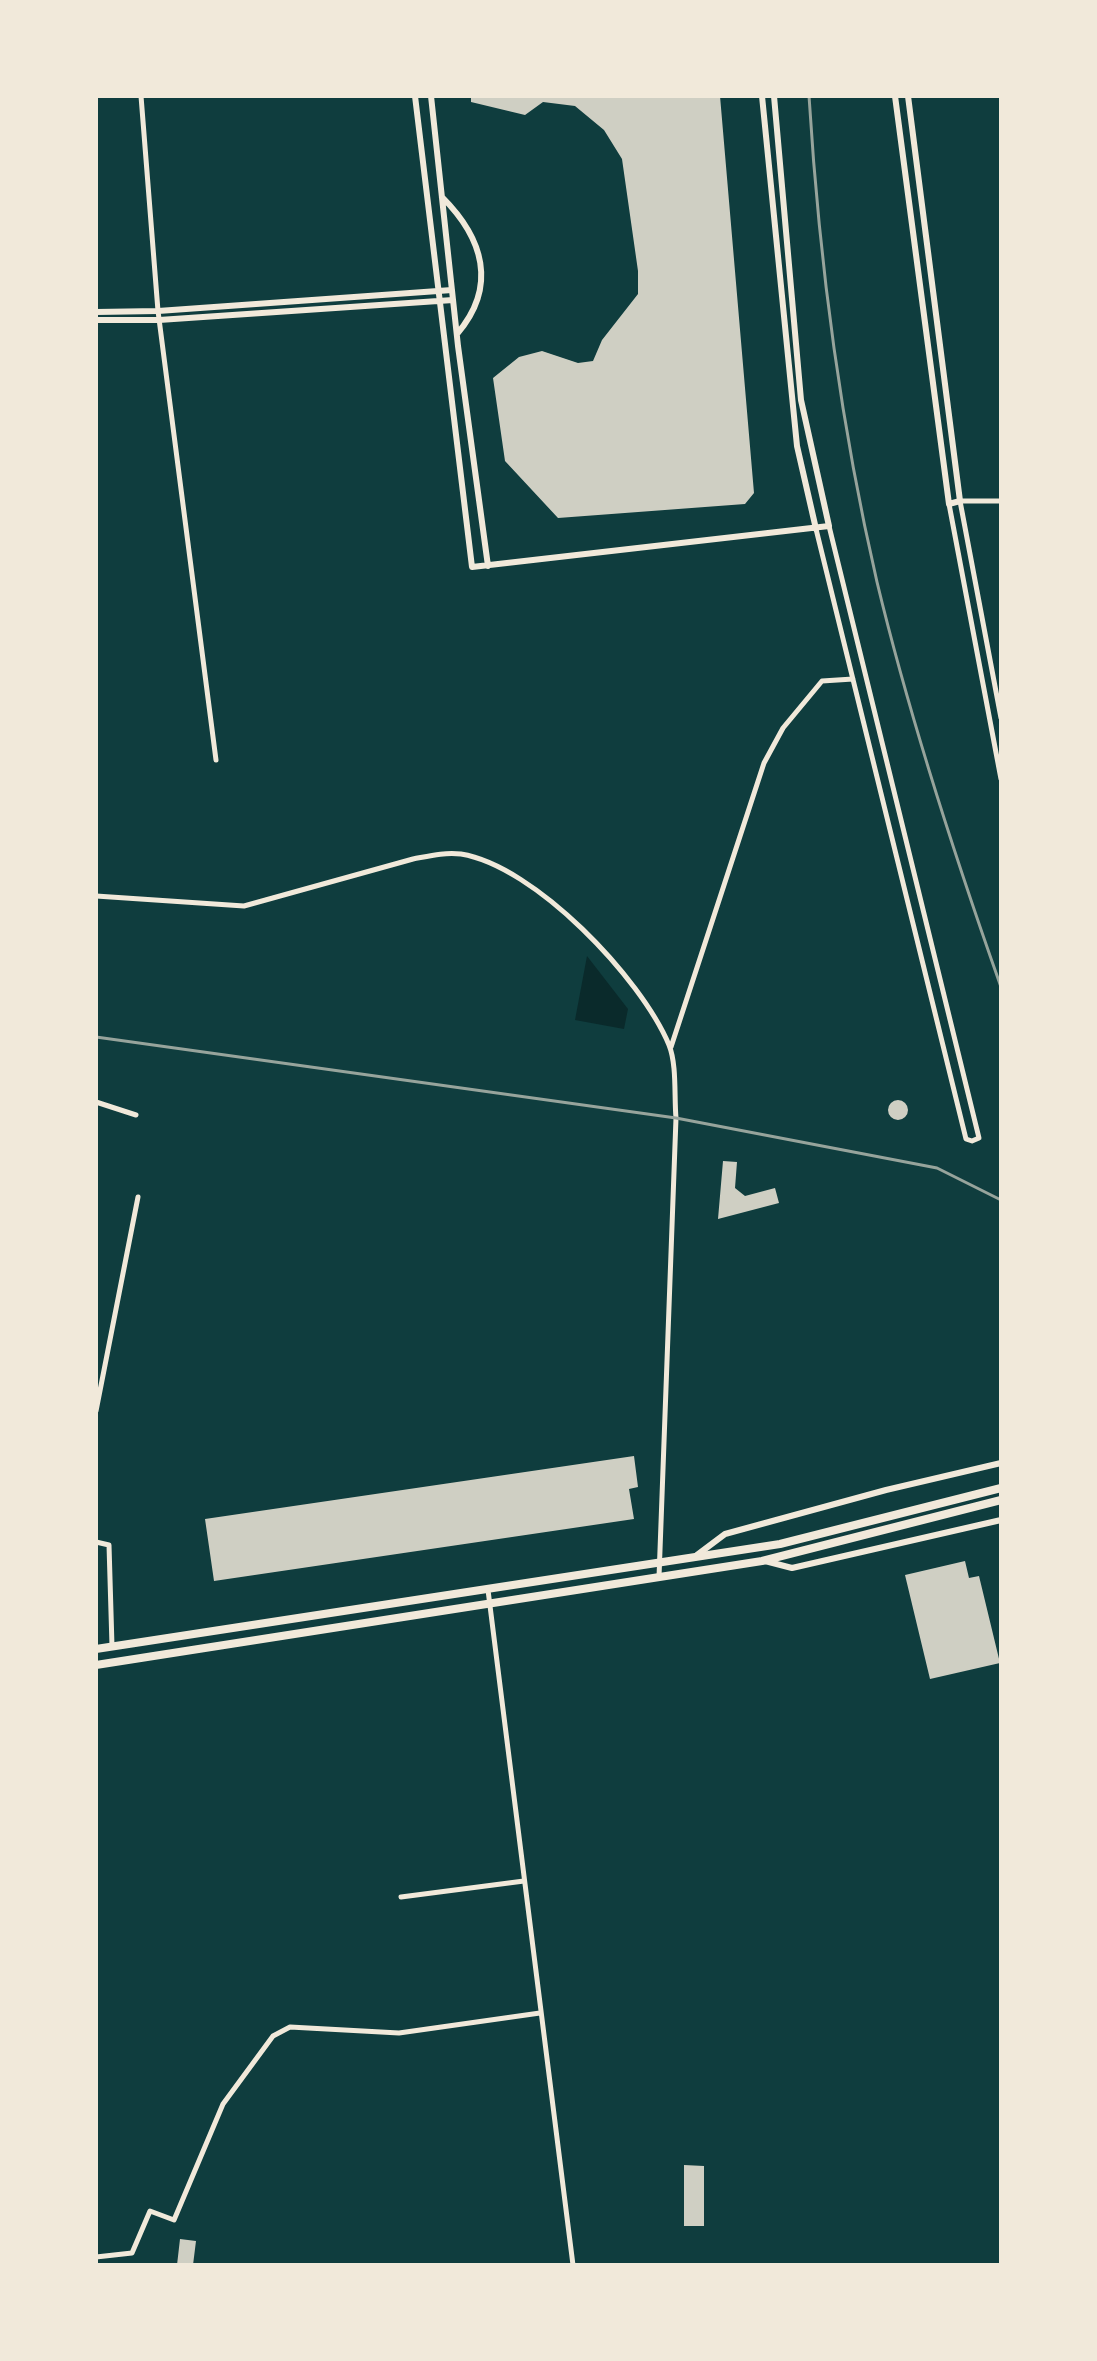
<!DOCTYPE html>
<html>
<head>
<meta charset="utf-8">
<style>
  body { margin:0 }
  #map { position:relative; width:1097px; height:2361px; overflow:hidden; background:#0f3d3e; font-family:Signika,sans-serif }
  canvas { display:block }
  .frame { position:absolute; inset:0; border:98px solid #f1e9da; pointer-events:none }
</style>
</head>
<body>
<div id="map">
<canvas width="1097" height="2361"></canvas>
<div class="frame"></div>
</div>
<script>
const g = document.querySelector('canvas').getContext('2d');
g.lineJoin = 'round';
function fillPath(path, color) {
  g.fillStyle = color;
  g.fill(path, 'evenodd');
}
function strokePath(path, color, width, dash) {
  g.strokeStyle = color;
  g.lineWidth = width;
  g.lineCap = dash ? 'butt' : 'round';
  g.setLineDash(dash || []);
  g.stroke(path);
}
const water = new Path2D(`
  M587,956L628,1009L624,1029L575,1020Z`);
const building = new Path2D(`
  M471,96H720L754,493L745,504L558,518L505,461L493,378L519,357L542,351L578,363L593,361L602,340L638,294V271L622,159L604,130L575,106L543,102L525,115L471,102Z
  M888 1110a10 10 0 1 1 20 0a10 10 0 1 1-20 0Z
  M723,1161L737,1162L735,1188L745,1196L775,1188L779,1203L718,1219Z
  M634,1456L638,1487L629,1489L634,1519L214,1581L205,1519Z
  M965,1561L969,1578L979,1576L1000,1663L930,1679L905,1575Z
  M684,2165L704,2166V2226H684Z
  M180,2239L196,2241L193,2265H177Z`);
const minor = new Path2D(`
  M141,96L158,311L216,760
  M1001,501H960L1001,718
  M949,504L1001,779
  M816,529L966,1139L972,1141L979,1138L829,526
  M96,896L244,906L413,859C429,856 444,852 461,854C535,866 641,978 669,1045C677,1065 674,1096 676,1118L659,1577
  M671,1047L764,763L783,728L822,681L853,679
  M96,1102L136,1115
  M96,1411L138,1197
  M96,1542L109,1545L112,1646
  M488,1590L573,2265
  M401,1897L524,1881
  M96,2257L132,2253L150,2211L174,2220L223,2104L273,2036L290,2027L399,2033L540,2013`);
const tertiary = new Path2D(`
  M415,96L472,567L829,526L801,400L774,96
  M431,96L458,346L488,566
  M762,96L797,446L816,529
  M895,96L949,504L960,501L908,96
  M442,197C483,238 498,286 457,334
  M96,312L158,311L452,290
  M96,320H159L453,300
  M697,1555L725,1534L886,1490L1001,1463
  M765,1561L792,1568L1001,1520`);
const primary = new Path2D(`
  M96,1649L780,1544L1001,1488
  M96,1665L762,1561L1001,1500`);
const rail = new Path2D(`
  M809,96C819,259 840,422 877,582C910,719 954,854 1001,987
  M96,1037L676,1118L937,1168L1001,1200`);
fillPath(water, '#0a2a2b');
fillPath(building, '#cfcfc3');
strokePath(minor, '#f1e9da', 5);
strokePath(tertiary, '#f1e9da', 6);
strokePath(primary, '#f1e9da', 8);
strokePath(rail, '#97a49c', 3);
</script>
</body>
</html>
